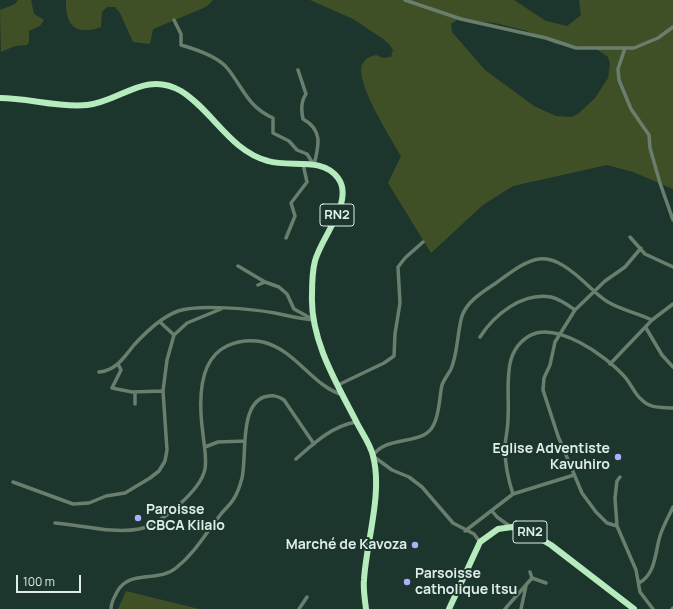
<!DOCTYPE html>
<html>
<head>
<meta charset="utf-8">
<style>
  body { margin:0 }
  #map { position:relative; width:673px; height:609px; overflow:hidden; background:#1c362d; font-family:Manrope,sans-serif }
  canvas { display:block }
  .scale { position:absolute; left:16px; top:575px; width:65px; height:18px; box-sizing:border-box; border:2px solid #deede8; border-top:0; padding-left:5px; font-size:12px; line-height:14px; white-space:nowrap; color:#deede8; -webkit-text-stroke:3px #1c362d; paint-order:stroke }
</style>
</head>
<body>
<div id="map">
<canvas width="673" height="609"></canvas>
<div class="scale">100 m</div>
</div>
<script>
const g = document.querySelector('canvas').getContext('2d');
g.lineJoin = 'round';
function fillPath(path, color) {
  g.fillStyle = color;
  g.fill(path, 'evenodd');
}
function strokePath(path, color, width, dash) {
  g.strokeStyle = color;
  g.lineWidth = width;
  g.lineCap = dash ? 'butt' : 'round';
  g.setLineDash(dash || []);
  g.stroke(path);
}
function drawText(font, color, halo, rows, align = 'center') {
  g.font = font + ' Manrope,sans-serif';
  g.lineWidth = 4;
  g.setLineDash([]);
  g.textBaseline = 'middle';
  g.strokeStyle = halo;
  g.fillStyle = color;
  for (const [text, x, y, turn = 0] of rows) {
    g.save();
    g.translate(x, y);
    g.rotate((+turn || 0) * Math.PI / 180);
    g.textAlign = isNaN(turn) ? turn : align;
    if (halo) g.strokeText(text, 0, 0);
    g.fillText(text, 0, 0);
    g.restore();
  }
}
const green = new Path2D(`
  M18,0H31L34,14L44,20L40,26L29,31V42L27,45L15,46L1,52L0,10L15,4Z
  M66,0H213L206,7L153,29L150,44L133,42L120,13L115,7H107L102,12L101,27C76,36 65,26 66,0Z
  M310,0H514L546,21L567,26L581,15L579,0H673V189L633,172L607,165L513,186L483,205L431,253L388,183L401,156C392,140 352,78 363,63C366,58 371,56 376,55L383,58L391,57L393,50L389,44L383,39L353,19ZM457,20L495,23L527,31L556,44L596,49L608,57L610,64L608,78L595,98L578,114L571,117L556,116L534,106L485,70L452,32L451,24Z
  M126,591L199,609H118Z`);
const street = new Path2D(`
  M405,0L461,19L546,38L576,48H634L658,38L673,27
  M174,20L181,34V45C195,49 219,57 228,69C243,88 248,107 273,118V133L289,141L297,150L307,154L314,165
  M625,48L618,69L619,80L631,109L649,135L650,148L660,183L673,220
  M298,70L306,94C301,101 301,110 303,119C323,130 319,145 314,165
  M630,237L645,254L673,267
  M286,238L295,216L291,203L307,182L303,164
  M258,285L265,282
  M160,322L174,335
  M646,328L662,355L673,367
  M480,337C494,315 522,292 551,297C560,299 568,305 575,310
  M118,364L121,370L112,388L132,392L163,391
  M610,364L652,320L673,304
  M99,372C117,370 124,357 134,345C145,333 162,317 178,311C199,304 253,309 275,313C289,316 300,319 314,320L294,309L287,294L279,287L265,282L238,266
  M338,385L384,363L394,356L395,334L400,303L398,267L405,258L423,242
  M135,404V392
  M205,447L218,442L245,441
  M296,459C314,443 332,426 356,422
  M620,477L617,481L615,498L617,526L636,570L640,592L653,609
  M13,482L73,504L89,503L106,496L125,493L150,478L159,471L165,461L167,450L163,391L167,360L174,335L187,323L221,309
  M513,494C508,479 505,465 505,449C505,439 508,429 508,419C509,403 507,387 509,371C510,356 516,344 529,336C556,320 606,356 624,376C631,383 634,394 642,400C651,409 662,407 673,408
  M492,511L497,517L511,527
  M55,523C82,525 113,534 139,529C160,525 201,490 205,469C207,457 204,446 203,434C199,405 197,360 227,346C238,341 252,340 263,342C296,350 312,386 343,395
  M617,526L607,523L596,512L582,493L558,436L543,390L544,378L550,365L555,342L575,310L605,281L625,267L641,248
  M465,531L513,494L574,475
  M480,542L474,534L453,523L422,487L409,477L392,470L373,456C385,435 423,446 433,426C440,414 439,398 442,385C444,379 448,375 451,369C458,353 457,333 462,316C467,301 484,291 496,283C533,256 545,247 582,280C590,287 598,296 608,302C621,310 638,313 652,320
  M530,572L532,578L546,583
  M639,583C656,574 655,552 660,536C663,526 669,516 673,507
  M111,609C111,602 114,598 117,592C129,569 158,583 176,568C195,553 206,533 221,514C224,510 229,506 233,500C237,494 240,486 242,478C247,457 239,406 264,397C272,395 277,395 284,400L314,444
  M299,609L307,597
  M505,609L532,578
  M521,609L526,586
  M672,609L673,608`);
const highway = new Path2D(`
  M0,98C28,98 59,108 87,105C120,102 145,70 181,91C213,111 230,151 268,161C290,168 322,156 338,178C355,201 321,237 315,261C312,272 312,284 312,295C310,340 337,384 357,423C362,433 371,445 373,456C383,493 366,543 364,580C363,589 365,600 366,609
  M449,609L480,542L498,529L512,527L526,530L551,545L634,609`);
const markers = [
  [618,457,4,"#afaefa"],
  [138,518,4,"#afaefa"],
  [415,545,4,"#afaefa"],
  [407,582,4,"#afaefa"]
];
const shields = [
  [337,215,34],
  [530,532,34]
];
const shieldNames = [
  ["RN2",337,215],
  ["RN2",530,532]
];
const poiNames = [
  ["Eglise Adventiste",610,449],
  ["Kavuhiro",610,465],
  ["Paroisse",146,510,"left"],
  ["CBCA Kilalo",146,526,"left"],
  ["Marché de Kavoza",407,545],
  ["Parsoisse",415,574,"left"],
  ["catholique Itsu",415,590,"left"]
];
fillPath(green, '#405026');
strokePath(street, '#697e6c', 3.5);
strokePath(highway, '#b6ebbe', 6);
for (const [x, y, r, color] of markers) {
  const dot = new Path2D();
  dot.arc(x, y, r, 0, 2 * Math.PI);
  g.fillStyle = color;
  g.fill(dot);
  strokePath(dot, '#1c362d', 1.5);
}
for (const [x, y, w] of shields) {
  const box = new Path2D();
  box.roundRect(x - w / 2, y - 11, w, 22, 3);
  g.fillStyle = '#1c362d';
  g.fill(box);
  strokePath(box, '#deede8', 1);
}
drawText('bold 13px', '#deede8', null, shieldNames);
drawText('bold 14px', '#deede8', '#1c362d', poiNames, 'right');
</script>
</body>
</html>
